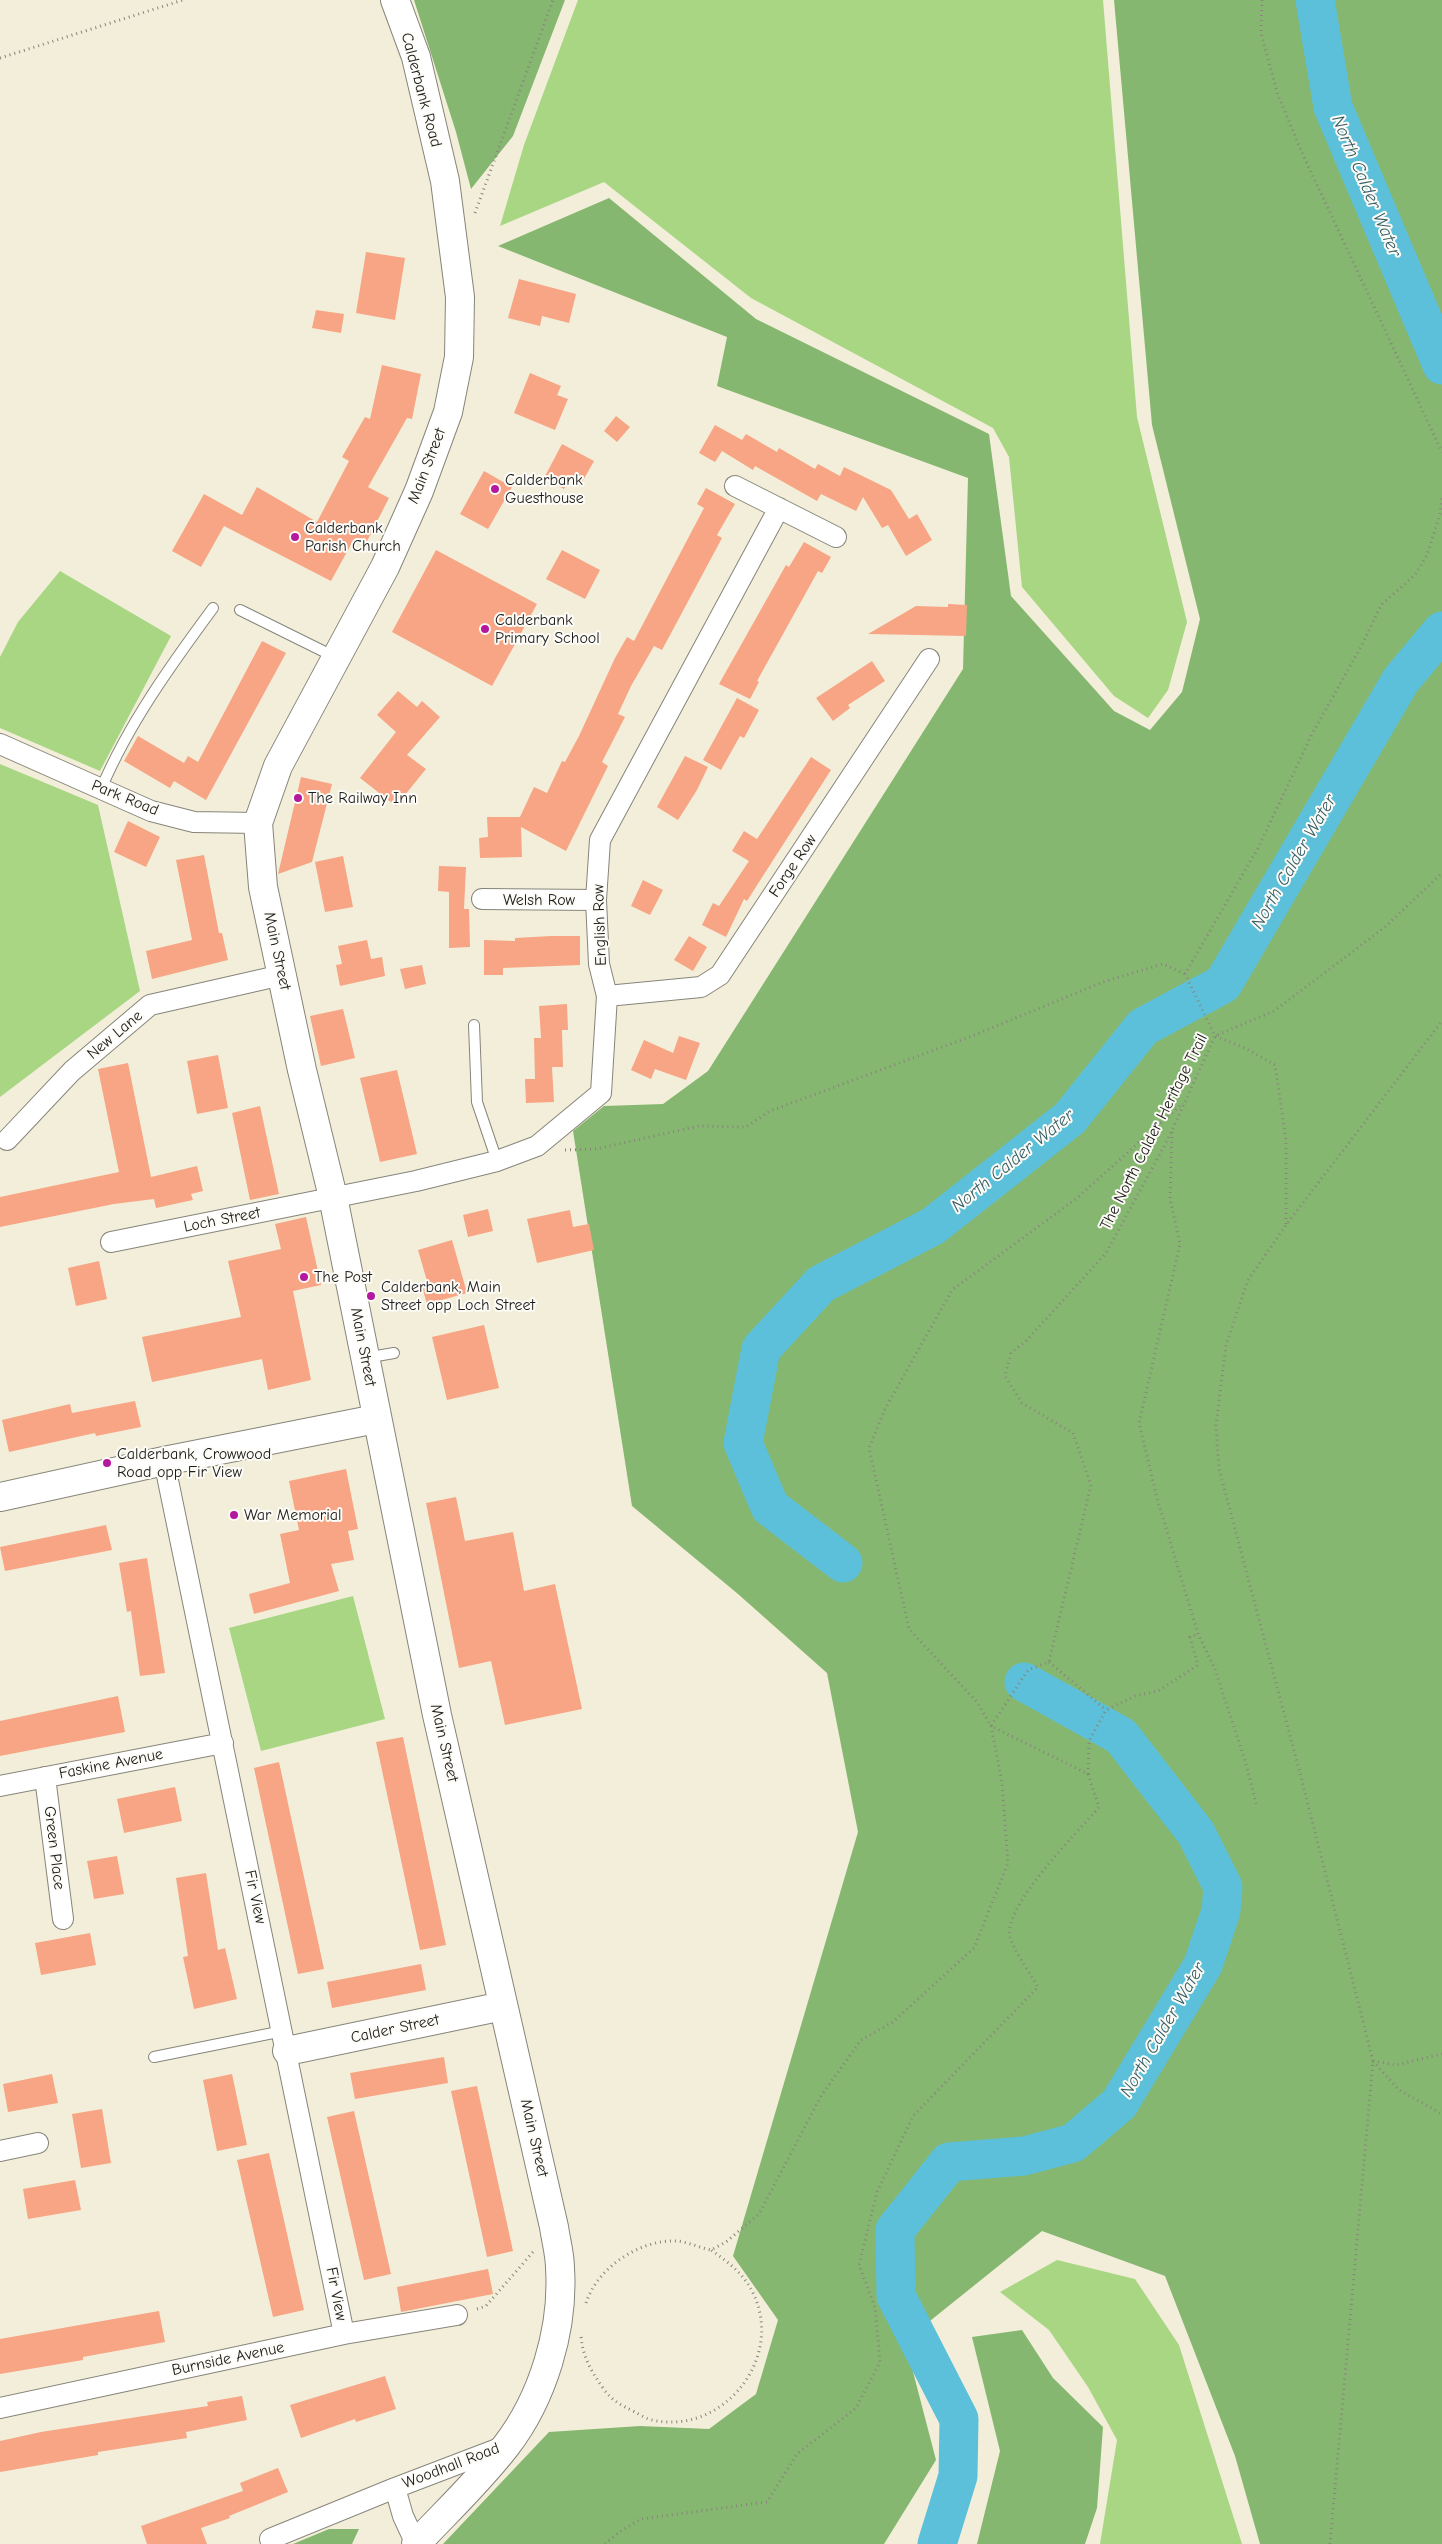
<!DOCTYPE html>
<html>
<head>
<meta charset="utf-8">
<style>
  body { margin:0 }
  canvas { display:block; background:#f2eed9 }
</style>
</head>
<body>
<canvas width="1442" height="2544"></canvas>
<script>
const g = document.querySelector('canvas').getContext('2d');
g.lineJoin = 'round';
function fillPath(path, color) {
  g.fillStyle = color;
  g.fill(path, 'evenodd');
}
function strokePath(path, color, width, dash) {
  g.strokeStyle = color;
  g.lineWidth = width;
  g.lineCap = dash ? 'butt' : 'round';
  g.setLineDash(dash || []);
  g.stroke(path);
}
function drawText(font, color, halo, rows, align = 'center') {
  g.font = font + ' "Comic Neue",sans-serif';
  g.lineWidth = 4;
  g.setLineDash([]);
  g.textBaseline = 'middle';
  g.strokeStyle = halo;
  g.fillStyle = color;
  for (const [text, x, y, turn = 0] of rows) {
    g.save();
    g.translate(x, y);
    g.rotate((+turn || 0) * Math.PI / 180);
    g.textAlign = isNaN(turn) ? turn : align;
    if (halo) g.strokeText(text, 0, 0);
    g.fillText(text, 0, 0);
    g.restore();
  }
}
const green = new Path2D(`
  M578,0H1103L1137,417L1187,622L1168,690L1148,718L1114,696L1022,587L1009,457L993,428L751,298L604,182L500,226L524,145Z
  M60,571L171,636L100,771L0,728V657L18,622Z
  M0,764L98,805L140,991L0,1097Z
  M353,1596L385,1719L261,1751L229,1628Z
  M1057,2260L1135,2279L1179,2345L1242,2544H1100L1117,2440L1088,2387L1049,2330L1000,2292Z`);
const forest = new Path2D(`
  M414,0H565L513,136L471,189L456,132Z
  M1114,0H1442V2544H1260L1235,2456L1165,2276L1042,2231L905,2341L936,2460L884,2544H443L549,2432L640,2426L709,2429L756,2394L778,2320L733,2256L858,1832L827,1673L738,1594L632,1506L573,1131L604,1106L663,1104L708,1071L963,669L968,478L717,386L727,337L498,246L609,198L756,319L989,434L1011,596L1114,711L1150,730L1182,692L1200,619L1152,425Z
  M1022,2330L1053,2378L1103,2427L1097,2508L1085,2544H977L1000,2451L972,2337Z
  M329,2529H359L352,2544H293Z`);
const river = new Path2D(`
  M1315,0L1333,107L1442,365
  M843,1563L770,1507L743,1443L761,1349L821,1284L933,1226L1070,1118L1143,1027L1223,984L1401,680L1442,631
  M937,2544L958,2476L959,2419L896,2296L895,2230L949,2162L1024,2156L1073,2143L1119,2104L1203,1965L1221,1911L1223,1887L1196,1833L1121,1736L1024,1682`);
const building = new Path2D(`
  M366,252L405,258L395,320L356,313Z
  M519,279L576,294L569,323L542,316L540,326L508,318Z
  M316,310L344,314L341,333L312,328Z
  M382,365L421,374L412,419L407,418L368,487L389,498L365,545L354,539L331,581L224,526L201,567L172,551L204,494L242,515L257,487L317,522L349,461L342,457L365,417L370,419Z
  M530,373L561,386L557,395L568,399L555,430L514,413Z
  M616,416L630,427L617,442L604,431Z
  M715,425L742,440L746,434L777,452L779,448L815,469L818,464L840,476L844,467L891,490L909,519L917,514L932,540L906,556L888,525L882,528L863,497L856,511L821,494L817,501L755,466L753,470L722,451L715,462L699,453Z
  M562,444L594,461L580,486L569,479L564,489L544,478Z
  M484,471L512,487L488,529L460,514Z
  M706,488L735,504L717,535L722,538L662,650L654,646L631,686L618,714L625,717L602,762L608,766L566,851L521,827L522,857L480,858L479,838L488,837L487,817H520L534,787L547,793L562,761L565,762L579,736L615,658L627,637L634,641L704,508L697,504Z
  M804,542L831,557L822,573L818,571L757,681L759,682L750,699L719,684L786,565L789,567Z
  M436,550L537,604L492,686L392,632Z
  M562,550L600,570L585,599L546,579Z
  M948,604L967,605L966,636L868,634L916,606L948,607Z
  M262,641L286,653L206,800L174,781L170,788L124,761L138,736L184,763L188,756L198,762Z
  M872,661L885,681L848,705L850,708L833,721L816,698Z
  M398,691L417,707L422,701L440,717L407,755L426,769L396,806L360,778L396,732L377,715Z
  M737,698L759,710L744,738L740,736L721,770L703,760Z
  M685,756L708,767L697,790L678,820L657,807Z
  M811,757L831,770L759,882L747,901L744,899L726,937L702,925L713,903L719,906L749,861L732,851L744,831L757,839Z
  M301,777L332,784L312,862L278,874Z
  M128,821L160,837L146,867L114,852Z
  M204,855L219,933H222L228,960L152,979L146,951L192,940L176,860Z
  M343,856L353,907L325,912L315,862Z
  M439,866L466,867L464,909H469L470,947L449,948V892L438,891Z
  M643,880L663,890L650,915L631,906Z
  M551,936H580V965L503,968V975H484V940L515,941V938Z
  M689,936L707,947L693,971L674,960Z
  M367,940L371,959L382,957L385,976L340,986L336,965L342,964L338,946Z
  M422,965L426,984L405,989L400,969Z
  M567,1004L568,1030H562L563,1067H552L554,1102L526,1103L525,1079H535L534,1038H541L539,1006Z
  M343,1009L355,1058L321,1066L310,1016Z
  M679,1036L700,1043L686,1080L655,1069L651,1079L631,1070L644,1040L673,1053Z
  M218,1055L228,1108L197,1114L187,1061Z
  M128,1063L151,1177L197,1166L203,1191L191,1194L193,1200L156,1208L154,1199L114,1204L0,1227V1197L119,1172L98,1069Z
  M397,1070L417,1154L380,1162L360,1078Z
  M260,1106L279,1194L250,1200L232,1113Z
  M488,1209L493,1231L468,1237L463,1215Z
  M570,1210L573,1227L589,1224L594,1250L537,1263L527,1219Z
  M306,1217L321,1285L293,1291L311,1380L268,1390L262,1359L152,1382L142,1337L241,1317L228,1261L281,1249L275,1224Z
  M452,1240L467,1293L427,1304L421,1283L427,1281L418,1250Z
  M99,1261L107,1299L76,1306L68,1268Z
  M484,1325L499,1388L447,1400L432,1337Z
  M135,1401L141,1427L96,1436L95,1433L9,1452L2,1420L70,1404L72,1413Z
  M346,1469L358,1529L348,1531L354,1560L331,1564L339,1591L254,1614L249,1594L290,1583L280,1534L299,1530L289,1481Z
  M456,1497L465,1541L513,1532L524,1591L555,1584L582,1709L505,1725L491,1661L459,1668L426,1503Z
  M106,1525L112,1550L5,1571L0,1547Z
  M147,1558L165,1673L140,1676L131,1611L127,1612L119,1563Z
  M118,1696L125,1732L0,1756V1721Z
  M403,1737L446,1945L420,1950L376,1742Z
  M279,1762L324,1969L298,1974L254,1768Z
  M175,1787L182,1821L124,1833L117,1799Z
  M117,1856L124,1894L94,1899L87,1861Z
  M206,1873L218,1950L225,1948L237,1999L194,2009L183,1957L188,1956L176,1878Z
  M90,1933L96,1965L41,1975L35,1943Z
  M421,1964L426,1990L332,2008L327,1982Z
  M444,2057L448,2083L355,2099L350,2073Z
  M52,2074L58,2103L8,2112L3,2084Z
  M232,2074L247,2145L217,2151L203,2080Z
  M477,2086L513,2251L487,2257L451,2091Z
  M102,2109L111,2163L81,2168L72,2114Z
  M354,2111L391,2274L364,2280L327,2117Z
  M269,2153L304,2310L273,2317L237,2160Z
  M75,2180L81,2210L28,2219L23,2189Z
  M488,2269L493,2294L401,2312L397,2287Z
  M159,2311L165,2342L83,2357V2360L0,2374V2339Z
  M385,2376L396,2409L356,2422L355,2419L301,2438L290,2405Z
  M242,2396L247,2420L186,2432L187,2438L98,2452V2455L0,2472V2441L41,2432L208,2406L207,2402Z
  M278,2468L288,2492L229,2516L230,2518L201,2528L207,2544H147L141,2526L243,2491L240,2483Z`);
const path = new Path2D(`
  M1262,0L1261,33L1278,95L1303,155L1442,452
  M0,58L183,0
  M475,213L553,0
  M1172,1132L1170,1199L1180,1244L1139,1423L1157,1498L1198,1634L1215,1669L1245,1760L1257,1807
  M565,1150L596,1149L699,1126L746,1127L770,1111L972,1036L1103,982L1163,964L1185,974
  M1286,1224V1140L1275,1065L1245,1048L1215,1036L1185,974L1258,848L1313,732L1362,645L1381,605L1415,575L1427,555L1440,514L1442,498
  M1049,1662L1106,1710
  M1088,1774L1089,1741L1106,1710L1135,1696L1158,1691L1198,1665L1190,1637L1198,1634
  M1373,2061L1399,2090L1442,2114
  M1373,2061L1396,2065L1442,2054
  M586,2303C597,2268 640,2239 677,2241C688,2242 700,2248 711,2250L726,2242L759,2214L821,2096L861,2040L893,2022L974,1948L1008,1863L1002,1783L991,1726L977,1702L909,1629L869,1448L885,1409L952,1290L1077,1198L1183,1103
  M477,2309L486,2306L533,2252
  M581,2337C583,2357 591,2371 603,2388C612,2401 621,2405 635,2412C640,2415 647,2419 652,2420C723,2436 785,2358 753,2293C744,2274 728,2262 711,2250
  M605,2544L618,2533L641,2519L767,2502L797,2454L856,2408L880,2362L875,2307L859,2265L877,2192L913,2116L1038,1987C1031,1975 1013,1949 1010,1937C1002,1907 1079,1831 1099,1807L1088,1774L991,1726L1028,1670L1049,1662L1091,1485L1073,1433L1022,1403L1005,1376L1011,1353L1026,1341L1106,1253L1168,1139L1215,1036L1274,1011L1384,928L1442,873
  M1330,2544L1373,2061L1300,1773L1219,1469L1216,1425L1226,1345L1248,1280L1286,1225L1442,1021`);
const lane = new Path2D(`
  M240,610L335,657
  M101,789C129,723 171,665 213,608
  M474,1025L477,1102L497,1161
  M365,1358L394,1353
  M154,2057L283,2031`);
const street = new Path2D(`
  M735,486L836,537
  M0,744L151,811L194,822L258,823
  M482,899L596,900
  M607,996L701,987L720,975L929,659
  M7,1140L72,1071L150,1005L282,975
  M111,1242L416,1181L497,1161L537,1146L601,1093L607,996L599,964L596,900L600,840L779,508
  M164,1461L344,2334
  M45,1777L63,1919
  M0,1786L223,1743
  M0,2151L38,2143
  M0,2408L344,2334L457,2315
  M395,2488L403,2516L416,2544
  M270,2539L395,2488L505,2446`);
const secondary = new Path2D(`
  M395,0L416,57L445,181L460,297L459,357L448,412L419,491L385,567L278,766L258,823L263,887L302,1070L333,1197L437,1715L554,2227C556,2241 560,2255 560,2268C564,2329 543,2398 506,2446C479,2481 446,2512 416,2544
  M0,1497L164,1461L376,1419
  M287,2051L503,2006`);
const markers = [
  [495,489,5,"#b5179e"],
  [295,537,5,"#b5179e"],
  [485,629,5,"#b5179e"],
  [298,798,5,"#b5179e"],
  [304,1277,5,"#b5179e"],
  [371,1296,5,"#b5179e"],
  [107,1463,5,"#b5179e"],
  [234,1515,5,"#b5179e"]
];
const streetNames = [
  ["Calderbank Road",421,90,75],
  ["Main Street",427,466,-69],
  ["Park Road",125,798,22],
  ["Forge Row",793,866,-56],
  ["Welsh Row",539,900],
  ["English Row",600,925,-92],
  ["Main Street",277,951,78],
  ["New Lane",115,1035,-40],
  ["The North Calder Heritage Trail",1154,1132,-63],
  ["Loch Street",222,1220,-11],
  ["Main Street",363,1347,79],
  ["Main Street",444,1743,77],
  ["Faskine Avenue",111,1764,-11],
  ["Green Place",54,1848,83],
  ["Fir View",255,1897,78],
  ["Calder Street",395,2029,-12],
  ["Main Street",534,2138,77],
  ["Fir View",336,2294,79],
  ["Burnside Avenue",228,2359,-12],
  ["Woodhall Road",451,2466,-21]
];
const poiNames = [
  ["Calderbank",505,480],
  ["Guesthouse",505,498],
  ["Calderbank",305,528],
  ["Parish Church",305,546],
  ["Calderbank",495,620],
  ["Primary School",495,638],
  ["The Railway Inn",308,798],
  ["The Post",314,1277],
  ["Calderbank, Main",381,1287],
  ["Street opp Loch Street",381,1305],
  ["Calderbank, Crowwood",117,1454],
  ["Road opp Fir View",117,1472],
  ["War Memorial",244,1515]
];
const waterNames = [
  ["North Calder Water",1366,186,67],
  ["North Calder Water",1294,862,-60],
  ["North Calder Water",1013,1161,-39],
  ["North Calder Water",1163,2030,-60]
];
fillPath(green, '#a8d683');
fillPath(forest, '#86b771');
strokePath(river, '#5cc0da', 39);
fillPath(building, '#f7a584');
strokePath(lane, '#87857a', 12);
strokePath(street, '#87857a', 22);
strokePath(secondary, '#87857a', 30);
strokePath(path, '#87857a', 3, [1, 4]);
strokePath(lane, '#fff', 10);
strokePath(street, '#fff', 20);
strokePath(secondary, '#fff', 28);
for (const [x, y, r, color] of markers) {
  const dot = new Path2D();
  dot.arc(x, y, r, 0, 2 * Math.PI);
  g.fillStyle = color;
  g.fill(dot);
  strokePath(dot, '#fdfcf7', 2);
}
drawText('16px', '#1c1c1c', '#fdfcf7', streetNames);
drawText('16px', '#1c1c1c', '#fdfcf7', poiNames, 'left');
drawText('italic 18px', '#365e68', '#fdfcf7', waterNames);
</script>
</body>
</html>
